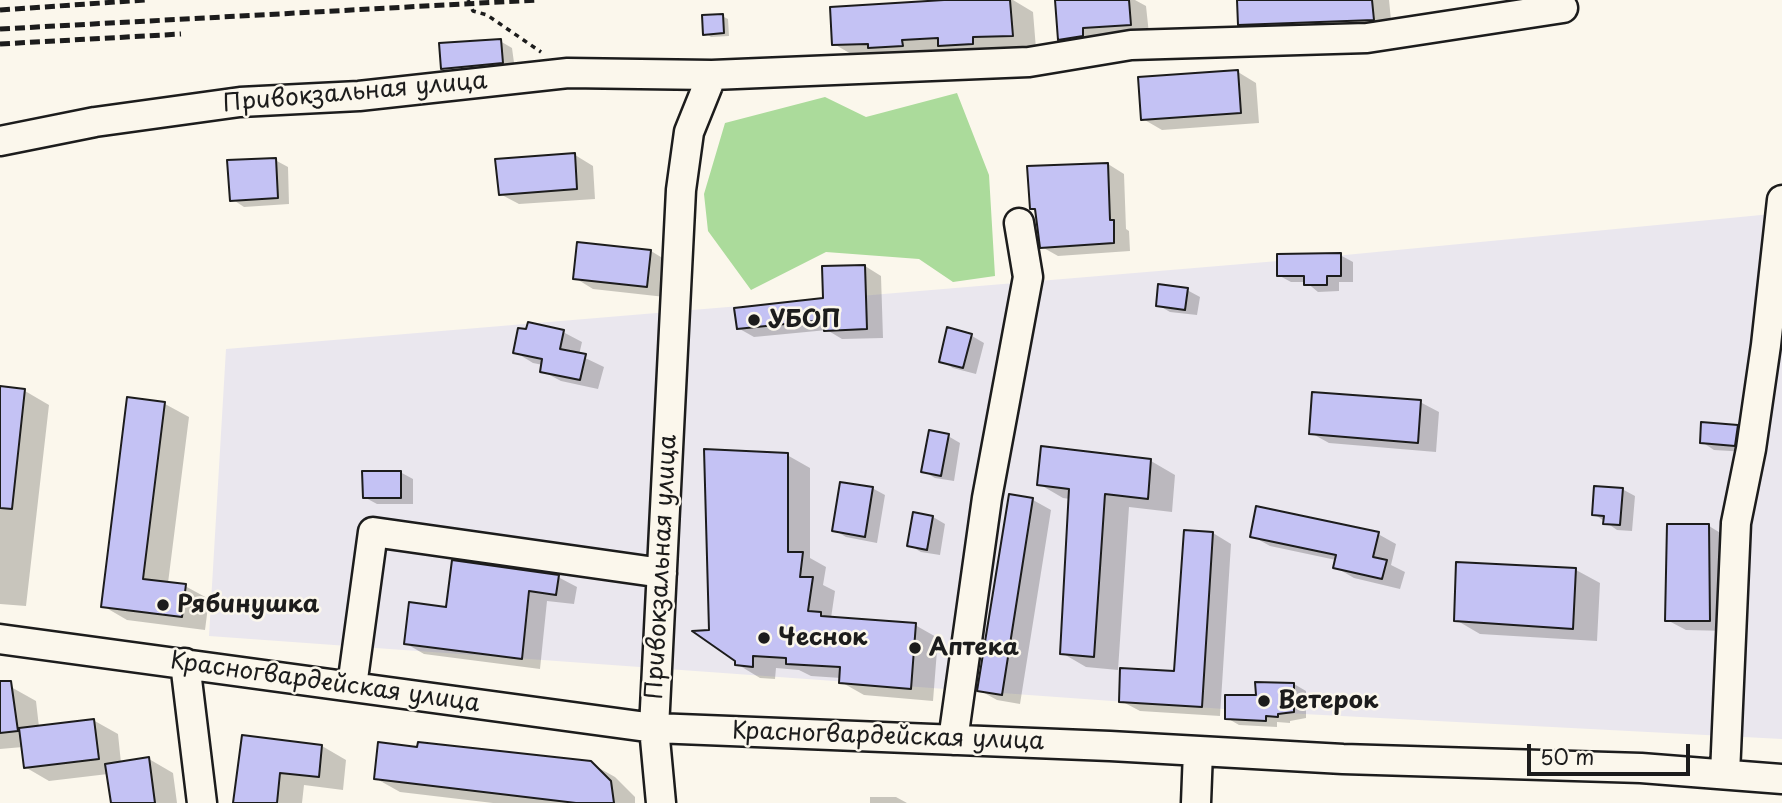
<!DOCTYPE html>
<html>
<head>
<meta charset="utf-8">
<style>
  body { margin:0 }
  #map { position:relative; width:1782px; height:803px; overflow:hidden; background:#fbf7ec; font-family:"Playpen Sans",sans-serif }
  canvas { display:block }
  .scale { position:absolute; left:1527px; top:744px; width:163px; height:32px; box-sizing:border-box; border:4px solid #1c1c1c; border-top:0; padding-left:9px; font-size:21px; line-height:24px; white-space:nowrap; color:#1c1c1c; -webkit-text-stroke:5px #fbf7ec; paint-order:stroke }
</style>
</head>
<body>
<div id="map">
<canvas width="1782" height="803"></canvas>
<div class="scale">50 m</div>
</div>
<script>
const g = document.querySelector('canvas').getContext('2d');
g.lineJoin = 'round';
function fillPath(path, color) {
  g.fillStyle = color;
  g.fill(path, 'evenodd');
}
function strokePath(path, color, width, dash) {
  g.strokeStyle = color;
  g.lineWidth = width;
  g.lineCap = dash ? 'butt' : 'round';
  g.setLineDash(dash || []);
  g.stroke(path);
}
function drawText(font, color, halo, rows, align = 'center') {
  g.font = font + ' "Playpen Sans",sans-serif';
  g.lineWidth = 5;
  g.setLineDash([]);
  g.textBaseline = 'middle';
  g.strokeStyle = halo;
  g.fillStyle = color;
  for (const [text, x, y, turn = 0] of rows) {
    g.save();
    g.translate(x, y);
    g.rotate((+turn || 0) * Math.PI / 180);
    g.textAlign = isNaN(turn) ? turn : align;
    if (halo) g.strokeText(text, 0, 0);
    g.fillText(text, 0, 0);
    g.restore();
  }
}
const built = new Path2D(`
  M1782,213V739L1265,712L209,636L226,349L1314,258Z`);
const green = new Path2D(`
  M957,93L989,175L995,276L953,282L919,259L826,252L751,290L708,231L704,194L725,123L825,97L866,117Z`);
const shadow = new Path2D(`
  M974,0H1013L1033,12L1036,49L858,58L834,44Z
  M1075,0H1135L1146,6L1149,34L1078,50L1060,39Z
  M1239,0H1389L1392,30L1259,35L1240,24Z
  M722,16L728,19L729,36L711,37L705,33Z
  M500,41L512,48L515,70L455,75L443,68Z
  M1238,72L1256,83L1259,123L1162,130L1143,119Z
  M575,155L593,166L595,199L519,204L500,194Z
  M275,160L288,167L289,204L244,207L232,199Z
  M1108,164L1124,174L1126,229L1129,231L1130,251L1058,256L1042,247L1037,211L1031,208Z
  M651,251L669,262L665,297L593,289L575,278Z
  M1340,255L1353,262V282H1339V291L1318,292L1306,282H1291L1278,275Z
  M865,266L881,276L883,338L842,339L827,330L754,337L738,328L825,299L824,268Z
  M1187,290L1200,297L1197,315L1170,312L1158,305Z
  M949,329L972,336L984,343L976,374L953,368L941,361Z
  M563,332L582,342L579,355L604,367L598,389L561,381L542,371L543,365L533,363L515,352Z
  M0,388L25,391L49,405L26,606L0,604Z
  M1420,402L1439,412L1436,452L1329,443L1311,433Z
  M165,404L189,417L168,583L185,586L209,599L205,630L127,620L103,606Z
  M1737,426L1749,433L1747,452L1714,450L1702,442Z
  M948,436L960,443L954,481L935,478L923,471Z
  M787,455L810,468V558L826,567L823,585L835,591L831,618L915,625L938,638L933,701L864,695L841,682V678L811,676L799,670L776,668L775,679L760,678L737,664V660L711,632Z
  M1151,461L1175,475L1172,512L1129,507L1118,670L1086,667L1062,653L1070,499L1063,498L1039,484Z
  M400,472L413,479V504H377L364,497Z
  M872,488L885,495L877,543L846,537L834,530Z
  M1622,489L1635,496L1632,531L1617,530L1594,514Z
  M1010,496L1033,500L1051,510L1020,704L997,700L979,690Z
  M915,514L933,517L945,524L940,555L921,552L909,545Z
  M1709,526L1727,537L1728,631L1686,630L1667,620Z
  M1213,533L1231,544L1220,716L1140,711L1121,701L1176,673Z
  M1378,534L1396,544L1391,565L1405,572L1400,589L1354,578L1335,567L1336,560L1270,546L1252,536Z
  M1576,570L1600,583L1597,641L1480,634L1456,620Z
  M558,577L577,587L574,604L547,601L540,669L424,654L405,643L447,609Z
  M1294,684L1306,691V718L1290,721V723L1277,722V727L1239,725L1227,718L1257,697Z
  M11,687L36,701L39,727L93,720L118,734L121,763L149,759L173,773L177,803H112L108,774L49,781L25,767L23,747L0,749V688Z
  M243,737L322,746L346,760L343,790L304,785L302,803H235Z
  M419,749L590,763L615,777L635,797V803H493L400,792L375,778Z
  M870,797H896L907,803H870Z`);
const building = new Path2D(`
  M944,0H1010L1013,36L973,37V44L938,46V38L902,40L903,46L868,48V44L832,45L830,7Z
  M1055,0H1129L1131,25L1083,28V36L1058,40Z
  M1237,0H1372L1374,20L1238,25Z
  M723,14L724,33L703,35L702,15Z
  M501,39L503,63L441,69L439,43Z
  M1238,70L1241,113L1141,120L1138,77Z
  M575,153L577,189L499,195L495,159Z
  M276,158L278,198L230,201L227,160Z
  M1108,163L1110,220H1114V243L1040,248L1035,209H1030L1027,166Z
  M577,242L651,250L647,287L573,279Z
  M1341,253V276H1327V285H1304V276H1277V254Z
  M865,265L867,329L824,331V320L737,329L734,308L823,298L822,266Z
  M1158,284L1188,288L1185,310L1156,306Z
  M528,322L564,330L560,349L586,354L580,380L540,372L542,359L513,353L518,328L526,329Z
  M947,327L972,334L963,368L939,362Z
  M0,386L25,389L12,509L0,508Z
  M1312,392L1421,400L1418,443L1309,434Z
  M127,397L165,402L143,579L186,584L182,617L101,607Z
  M1701,422L1738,425L1735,446L1700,443Z
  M929,430L949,434L941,476L921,472Z
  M1041,446L1151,459L1148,499L1105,494L1094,657L1060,654L1069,489L1037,485Z
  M704,449L788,453V552H803L800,577H813L808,611L821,612V616L916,623L911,689L839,683L840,667L786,664V658L753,656V667L735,665V661L692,631L709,630Z
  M362,471H401V498H363Z
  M840,482L873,487L865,537L832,531Z
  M1594,486L1623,488L1620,525L1603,524L1604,516L1592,515Z
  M1009,494L1033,498L1002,695L977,691Z
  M1256,506L1379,532L1373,557L1387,560L1382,579L1333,568L1336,555L1250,537Z
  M913,512L933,516L927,550L907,546Z
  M1667,524H1709L1710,621H1665Z
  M1184,530L1213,532L1202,707L1119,702L1120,668L1174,671Z
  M452,560L559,575L556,595L529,591L522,659L404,644L409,602L446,607Z
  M1456,562L1576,568L1573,629L1454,621Z
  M0,681H11L18,731L0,733Z
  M1255,682L1294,683V712L1278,714V717L1266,716V721L1225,719V695H1256Z
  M94,719L99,759L24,768L19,728Z
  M242,735L322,745L319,777L280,773L277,803H233Z
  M378,742L417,747L418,742L591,761L611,781L614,803H576L374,779Z
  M149,757L155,803H111L105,764Z`);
const path = new Path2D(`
  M468,0L473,11L487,15L541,52`);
const minor = new Path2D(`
  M0,141L95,122L240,102L359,96L568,73L712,75
  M0,639L654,728L1110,746L1343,759L1641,768L1782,779
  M185,663L202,803
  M352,686L373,532L662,573
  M953,740L987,498L1028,277L1019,223
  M1725,774L1736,523L1751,449L1766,345L1782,200
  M661,803L654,728L681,190L689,132L712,75L1029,62L1131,45L1367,38L1563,8
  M1196,803L1198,751`);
const rail = new Path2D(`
  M0,10L145,0
  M0,29L537,0
  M0,44L181,34`);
const markers = [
  [754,320,7,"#1c1c1c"],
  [163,605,7,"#1c1c1c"],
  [764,638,7,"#1c1c1c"],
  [915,648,7,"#1c1c1c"],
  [1264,701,7,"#1c1c1c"]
];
const streetNames = [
  ["Привокзальная улица",355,93,-5],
  ["Привокзальная улица",662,567,-87],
  ["Красногвардейская улица",325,683,8],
  ["Красногвардейская улица",888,737,2]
];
const poiNames = [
  ["УБОП",768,320],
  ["Рябинушка",177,605],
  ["Чеснок",778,638],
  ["Аптека",929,648],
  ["Ветерок",1278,701]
];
fillPath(built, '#eae7ee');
fillPath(green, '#abdb9b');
fillPath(shadow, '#0003');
fillPath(building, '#c4c2f4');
strokePath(building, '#1c1c1c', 2);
strokePath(minor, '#1c1c1c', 33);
strokePath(path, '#1c1c1c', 3.5, [5, 5]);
strokePath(minor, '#fbf7ec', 28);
strokePath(rail, '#1c1c1c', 5, [10, 5]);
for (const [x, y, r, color] of markers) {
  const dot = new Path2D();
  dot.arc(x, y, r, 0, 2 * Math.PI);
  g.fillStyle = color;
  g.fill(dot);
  strokePath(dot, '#fbf7ec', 2.5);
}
drawText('24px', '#1c1c1c', '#fbf7ec', streetNames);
drawText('bold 24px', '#1c1c1c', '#fbf7ec', poiNames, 'left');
</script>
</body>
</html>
